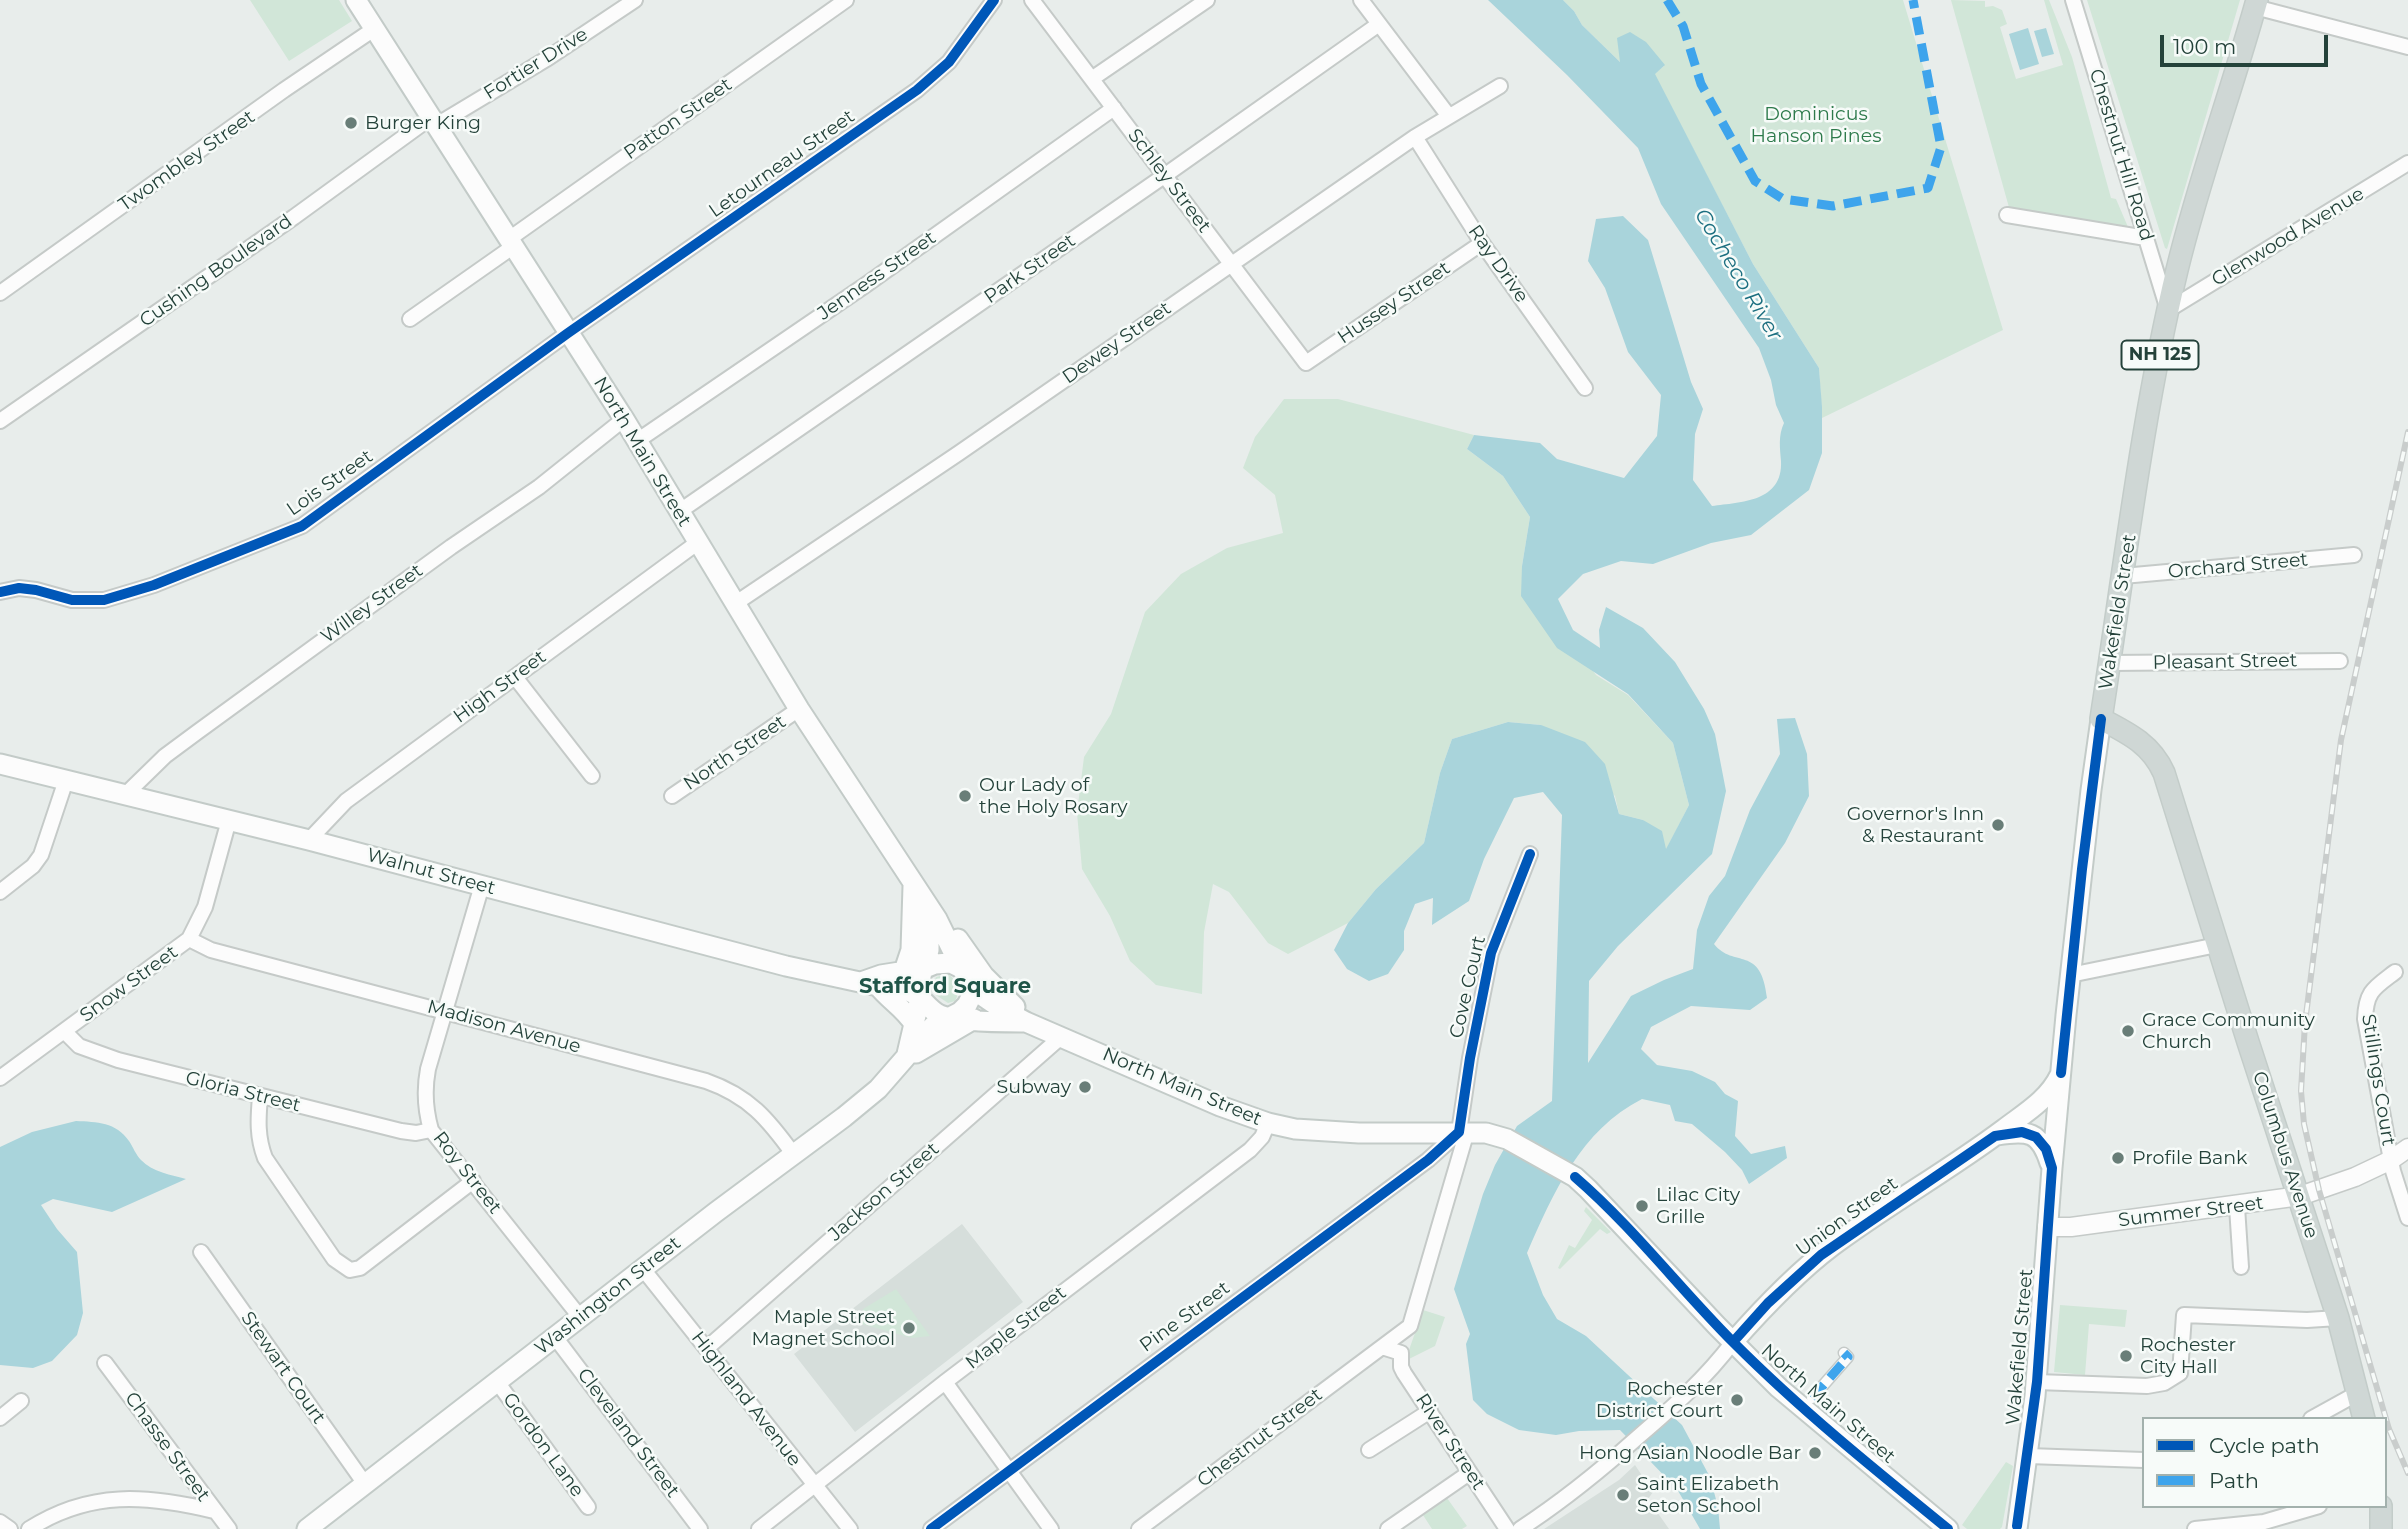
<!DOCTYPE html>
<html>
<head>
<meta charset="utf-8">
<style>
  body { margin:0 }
  #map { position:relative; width:2408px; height:1529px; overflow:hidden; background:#e8edeb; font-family:Montserrat,sans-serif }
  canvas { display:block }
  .legend { position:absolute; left:2142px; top:1417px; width:245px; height:91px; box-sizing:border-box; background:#f7fbf9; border:2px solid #a3b1ad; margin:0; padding:9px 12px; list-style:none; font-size:21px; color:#24423a }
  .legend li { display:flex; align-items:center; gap:14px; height:35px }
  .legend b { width:35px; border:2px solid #a3b1ad }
  .scale { position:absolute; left:2160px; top:35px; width:168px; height:32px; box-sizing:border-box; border:4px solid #24423a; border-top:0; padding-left:9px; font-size:21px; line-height:24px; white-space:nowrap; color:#24423a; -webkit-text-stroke:5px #f7fbf9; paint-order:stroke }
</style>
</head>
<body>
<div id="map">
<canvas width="2408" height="1529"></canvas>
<ul class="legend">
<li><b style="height:9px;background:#0057b8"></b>Cycle path</li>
<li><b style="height:9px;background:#3ea4ec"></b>Path</li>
</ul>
<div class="scale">100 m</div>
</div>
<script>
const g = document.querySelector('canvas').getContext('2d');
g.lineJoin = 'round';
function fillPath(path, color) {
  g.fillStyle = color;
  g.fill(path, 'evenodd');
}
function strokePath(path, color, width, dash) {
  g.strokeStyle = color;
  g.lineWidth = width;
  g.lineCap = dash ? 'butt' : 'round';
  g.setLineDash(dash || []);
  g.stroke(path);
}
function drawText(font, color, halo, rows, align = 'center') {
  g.font = font + ' Montserrat,sans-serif';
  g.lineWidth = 5;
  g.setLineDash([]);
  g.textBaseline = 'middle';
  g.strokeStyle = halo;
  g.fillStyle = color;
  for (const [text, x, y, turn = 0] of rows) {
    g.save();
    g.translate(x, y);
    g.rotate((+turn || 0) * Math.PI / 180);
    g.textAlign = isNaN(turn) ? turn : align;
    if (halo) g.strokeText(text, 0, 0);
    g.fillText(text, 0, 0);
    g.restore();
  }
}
const built = new Path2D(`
  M962,1224L1023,1302L855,1432L794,1354Z
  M1635,1465L1653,1492L1648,1499L1669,1529H1544L1619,1480Z`);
const green = new Path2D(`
  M250,0H339L352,21L289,61Z
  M1563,0H1903L2003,330L1822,418L1819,368L1753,264L1654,74L1664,66L1621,63L1582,25L1574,11Z
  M1951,0L1985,1V7L1993,6L2002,10L2007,24L2000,27L2016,79L2063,65L2044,0H2049L2072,57L2111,198L2116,199L2128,227L2010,211Z
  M2087,0H2240L2167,249L2165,248Z
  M1284,399H1338L1474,435L1467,449L1503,476L1530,517L1522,566L1596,675L1628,695L1673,743L1689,805L1666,850L1643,820L1619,814L1615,796L1541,725L1508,722L1452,739L1440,773L1424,843L1376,889L1348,923L1288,954L1268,943L1229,892L1213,884L1204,932L1202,994L1156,985L1130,961L1110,916L1082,869L1077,813L1084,757L1111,714L1145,612L1181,574L1227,548L1283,533L1275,495L1243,468L1255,437Z
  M948,974C957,980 961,991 955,1001L948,1003L936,995L932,988L936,977Z
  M1586,1207L1611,1232L1607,1234L1600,1229L1560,1269L1558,1268L1569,1245L1575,1248L1592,1220L1584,1211Z
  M896,1289L930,1336L912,1338L858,1323L863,1309Z
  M2060,1305L2127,1310L2125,1327L2089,1324L2085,1375L2054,1372Z
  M1423,1310L1445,1317L1435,1346L1409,1359V1350Z
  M2006,1462L2013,1466L2002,1527L2000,1529H1967L1962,1525Z
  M1447,1498L1467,1526L1462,1529H1432L1423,1515Z`);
const water = new Path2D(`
  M1488,0H1563L1574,11L1582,25L1620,62L1617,38L1630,32L1646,42L1665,65L1655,74L1753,264L1819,368L1822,407V453L1809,490L1751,535L1711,543L1653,564L1621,561L1583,574L1558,599L1573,630L1600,648L1599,630L1606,607L1643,628L1675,662L1704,709L1715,734L1726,791L1712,854L1618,946L1589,981L1588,1063L1631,996L1664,980L1693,969L1697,930L1709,896L1725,876L1750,810L1780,754L1777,719L1795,718L1807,754L1809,796L1785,843L1714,944C1734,969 1761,944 1767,998L1750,1010L1691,1006L1651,1027L1641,1049L1657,1065L1692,1071L1715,1082L1725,1094L1738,1101L1735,1136L1751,1154L1785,1146L1787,1158L1749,1184L1742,1170L1725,1152L1692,1124L1675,1121L1670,1105L1642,1099C1581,1130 1553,1193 1527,1253L1543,1295L1557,1319L1586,1336L1682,1425L1710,1477L1718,1507L1720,1529H1700L1677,1489L1620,1430L1579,1431L1556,1435L1519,1430L1487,1414L1473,1400L1466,1344L1470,1334L1454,1289L1483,1194L1495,1165L1517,1126L1552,1101L1562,815L1543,792L1514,798L1484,859L1469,901L1432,925L1433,898L1415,904L1404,931V950L1388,974L1369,981L1347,969L1334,950L1348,923L1376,889L1424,843L1440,773L1452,739L1508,722L1541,725L1585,742L1605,764L1619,814L1643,820L1662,831L1666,849L1689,805L1673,743L1628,694L1557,648L1521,596L1522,566L1530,517L1503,476L1467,449L1474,435L1540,443L1557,459L1624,478L1657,436L1661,395L1628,352L1605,288L1588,261L1596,219L1623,216L1648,240L1691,382L1703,409L1695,434L1693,480L1712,506C1741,502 1783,502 1781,461C1780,448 1778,436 1784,423L1776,405L1771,380L1759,348L1661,204L1638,148L1567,75Z
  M2028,28L2039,64L2020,70L2009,34Z
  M2046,28L2054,54L2042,57L2034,31Z
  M76,1121C97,1122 116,1122 129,1141C133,1147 136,1155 141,1160C152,1172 172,1175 186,1179L112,1212L53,1199L41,1205L57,1229L77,1252L83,1313L77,1335L52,1361L33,1368L0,1365V1147L32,1132Z`);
const pedestrian = new Path2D(`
  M1812,1398L1848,1357L1844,1353`);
const minor = new Path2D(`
  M1032,0L1306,363L1482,243
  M1361,0L1448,115
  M2073,0L2168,310L2408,163
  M2255,7L2408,47
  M1093,78L1207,0
  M435,126L548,58L635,0
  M1415,137L1482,243L1585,388
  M2007,215L2146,238
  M509,239L846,0
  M0,293L284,90L374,29
  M410,319L514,246
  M0,421L294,217L430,118
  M637,441L867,284L1114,108
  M680,511L1164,176L1379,24
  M2123,576L2354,555
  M0,592L19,588L36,590L72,600H104L154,585L302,526L568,333L917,90L949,62L994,0
  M736,603L959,453L1415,137L1500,86
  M2109,663L2340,661
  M515,677L592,776
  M125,795L165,756L196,733L451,547L539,487L624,419
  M672,796L799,709
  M309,840L346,801L697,543
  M482,885L428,1069C424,1090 425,1109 431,1130L580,1317
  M0,892L33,866L41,855L66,780
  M189,939L211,950L706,1081C749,1096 768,1119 794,1155
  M2395,972C2374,988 2366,991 2365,1019L2393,1171L2408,1218
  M2070,975L2217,945
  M64,1031L79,1046L118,1060L401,1131L416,1133L431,1130
  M0,1078L189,939L205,907L229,820
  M260,1097C258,1119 257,1137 265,1158L334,1259L350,1270L360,1268L473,1181
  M2237,1207L2241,1267
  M201,1252L365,1484
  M643,1269L850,1529
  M555,1337L700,1529
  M1382,1347L1401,1353V1367L1404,1373L1507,1529
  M707,1348L1061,1037
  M105,1363L229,1529
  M945,1382L1051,1529
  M2037,1382L2147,1386L2164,1383L2180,1373L2184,1315L2307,1320L2338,1318
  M498,1383L588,1507
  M0,1418L21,1401
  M2311,1419L2358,1393
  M1369,1450L1430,1411
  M2028,1456L2144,1460
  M0,1522L10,1529
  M29,1529C90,1490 147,1495 214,1511
  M759,1529L945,1382L1250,1150L1262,1137L1268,1123
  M931,1529L1428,1160L1459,1132L1470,1058L1491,953L1530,854
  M1139,1529L1410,1326L1467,1131
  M1388,1529L1469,1473
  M1520,1529C1563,1501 1601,1470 1638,1437C1673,1407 1705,1379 1733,1342
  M2195,1529L2264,1522L2319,1506`);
const tertiary = new Path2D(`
  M2047,1227H2071L2300,1196L2355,1177L2391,1160L2408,1148`);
const secondary = new Path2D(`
  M356,0L624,419L799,709L937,919L961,968
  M0,764L309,840L786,966L878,986C891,984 908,989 919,997C926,1003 931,1011 940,1015C957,1022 1003,1022 1022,1022
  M958,939L984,976L1015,1007
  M904,971L911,950L913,886
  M861,982L881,975L925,968L935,964L951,963L961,968L981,995L1000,1008L1026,1022L1220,1106L1268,1123L1295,1129L1359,1133H1486L1507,1139L1575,1177L1588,1189L1717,1326L1779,1388L1948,1529
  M878,986C889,1000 904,1008 914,1024
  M916,1053L974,1019
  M907,1054L920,998L921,976L929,950V935L924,920L927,906
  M1997,1135C2028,1130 2040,1131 2050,1163
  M1733,1342C1763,1308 1795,1274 1832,1246C1887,1205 1948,1171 2004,1129C2025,1113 2048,1100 2060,1075
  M307,1529L716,1212L844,1117L878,1089L933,1026L960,1012L967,1005L973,993L972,983
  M2017,1529L2035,1396L2052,1168L2066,1015L2091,790L2101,719`);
const primary = new Path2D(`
  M2257,0C2232,90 2199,179 2177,270C2142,415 2124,571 2101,719C2128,733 2151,744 2164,773L2248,1042L2338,1318L2364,1419
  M2381,1529V1506`);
const rail = new Path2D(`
  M2408,432L2341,740L2305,1023L2301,1091L2304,1124L2319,1190L2389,1429L2408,1473`);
const quiet = new Path2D(`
  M1667,0L1683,26L1701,84L1755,181L1783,199L1833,206L1928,188L1941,147L1913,0
  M1812,1398L1848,1357L1844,1353`);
const cycleway = new Path2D(`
  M0,592L19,588L36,590L72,600H104L154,585L302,526L568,333L917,90L949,62L994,0
  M2061,1073L2082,869L2101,719
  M1575,1177C1633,1227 1680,1289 1734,1343C1801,1410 1874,1469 1948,1529
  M1733,1342L1768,1303L1821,1255L1995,1136L2022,1132L2036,1137L2046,1149L2052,1168L2037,1382L2017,1526
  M931,1529L1428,1160L1459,1132L1470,1058L1491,953L1530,854`);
const markers = [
  [351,123,7,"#697e78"],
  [965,796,7,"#697e78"],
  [1998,825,7,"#697e78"],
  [2128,1031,7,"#697e78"],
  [1085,1087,7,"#697e78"],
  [2118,1158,7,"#697e78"],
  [1642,1206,7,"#697e78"],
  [909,1328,7,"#697e78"],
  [2126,1356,7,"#697e78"],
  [1737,1400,7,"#697e78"],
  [1815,1453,7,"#697e78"],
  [1623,1495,7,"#697e78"]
];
const shields = [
  [2160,355,77]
];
const shieldNames = [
  ["NH 125",2160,355]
];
const streetNames = [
  ["Fortier Drive",536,64,-32],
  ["Patton Street",678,119,-35],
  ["Chestnut Hill Road",2121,155,73],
  ["Twombley Street",187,161,-35],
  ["Letourneau Street",782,164,-35],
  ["Schley Street",1169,181,53],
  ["Glenwood Avenue",2288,237,-31],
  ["Ray Drive",1498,264,55],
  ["Park Street",1030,269,-35],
  ["Cushing Boulevard",216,271,-35],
  ["Jenness Street",877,276,-35],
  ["Hussey Street",1394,303,-34],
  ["Dewey Street",1117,343,-35],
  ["North Main Street",642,452,59],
  ["Lois Street",330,483,-35],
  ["Orchard Street",2238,566,-5],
  ["Willey Street",372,604,-36],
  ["Wakefield Street",2118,612,-81],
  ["Pleasant Street",2225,662,-1],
  ["High Street",500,687,-36],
  ["North Street",735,753,-34],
  ["Walnut Street",431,872,15],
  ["Snow Street",129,984,-36],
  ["Cove Court",1468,987,-77],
  ["Madison Avenue",504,1027,15],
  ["Stillings Court",2378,1080,81],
  ["North Main Street",1182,1087,23],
  ["Gloria Street",243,1092,14],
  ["Columbus Avenue",2285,1155,72],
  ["Roy Street",467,1173,52],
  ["Jackson Street",884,1192,-41],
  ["Summer Street",2191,1212,-7],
  ["Union Street",1847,1217,-36],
  ["Washington Street",608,1296,-38],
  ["Pine Street",1185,1317,-36],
  ["Maple Street",1016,1328,-38],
  ["Wakefield Street",2020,1347,-85],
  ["Stewart Court",283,1368,55],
  ["Highland Avenue",746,1399,52],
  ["North Main Street",1828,1404,41],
  ["Cleveland Street",628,1433,53],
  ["Chestnut Street",1260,1438,-37],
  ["River Street",1450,1442,57],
  ["Gordon Lane",543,1445,54],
  ["Chasse Street",167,1447,54]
];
const parkNames = [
  ["Dominicus",1816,114],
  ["Hanson Pines",1816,136]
];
const poiNames = [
  ["Burger King",365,123],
  ["Our Lady of",979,785],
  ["the Holy Rosary",979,807],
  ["Governor's Inn",1984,814,"right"],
  ["& Restaurant",1984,836,"right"],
  ["Grace Community",2142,1020],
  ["Church",2142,1042],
  ["Subway",1071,1087,"right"],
  ["Profile Bank",2132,1158],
  ["Lilac City",1656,1195],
  ["Grille",1656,1217],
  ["Maple Street",895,1317,"right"],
  ["Magnet School",895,1339,"right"],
  ["Rochester",2140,1345],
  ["City Hall",2140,1367],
  ["Rochester",1723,1389,"right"],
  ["District Court",1723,1411,"right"],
  ["Hong Asian Noodle Bar",1801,1453,"right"],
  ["Saint Elizabeth",1637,1484],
  ["Seton School",1637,1506]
];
const waterNames = [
  ["Cocheco River",1738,275,59]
];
const neighbourhoodNames = [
  ["Stafford Square",945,987]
];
fillPath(built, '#d6dedb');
fillPath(green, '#d1e6d8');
fillPath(water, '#a9d4db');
strokePath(pedestrian, '#c5cac8', 13);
strokePath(minor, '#c5cac8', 18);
strokePath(tertiary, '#c5cac8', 21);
strokePath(secondary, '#c3cbc8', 23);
strokePath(primary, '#c3ccc9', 24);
strokePath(pedestrian, '#fcfcfc', 10);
strokePath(minor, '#fcfcfc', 14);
strokePath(tertiary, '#fcfcfc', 18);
strokePath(secondary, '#fcfcfc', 19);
strokePath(primary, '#cfd7d5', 21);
strokePath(rail, '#c9cdcc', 6);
strokePath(rail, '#f7fbf9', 3.5, [10]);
strokePath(quiet, '#3ea4ec', 9, [18, 9]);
strokePath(cycleway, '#0057b8', 10);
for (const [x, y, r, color] of markers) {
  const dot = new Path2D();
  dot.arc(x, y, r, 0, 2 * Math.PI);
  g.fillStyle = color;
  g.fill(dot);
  strokePath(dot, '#f7fbf9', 2.5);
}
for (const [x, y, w] of shields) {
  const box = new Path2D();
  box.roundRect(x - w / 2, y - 14.5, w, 29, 5);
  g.fillStyle = '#f7fbf9';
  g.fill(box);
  strokePath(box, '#24423a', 2);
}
drawText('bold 18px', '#24423a', null, shieldNames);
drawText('19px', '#24423a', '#f7fbf9', streetNames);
drawText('19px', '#2d7a4b', '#f7fbf9', parkNames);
drawText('19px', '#24423a', '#f7fbf9', poiNames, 'left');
drawText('italic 21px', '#1c6f80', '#f7fbf9', waterNames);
drawText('bold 21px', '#1f5548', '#f7fbf9', neighbourhoodNames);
</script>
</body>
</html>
